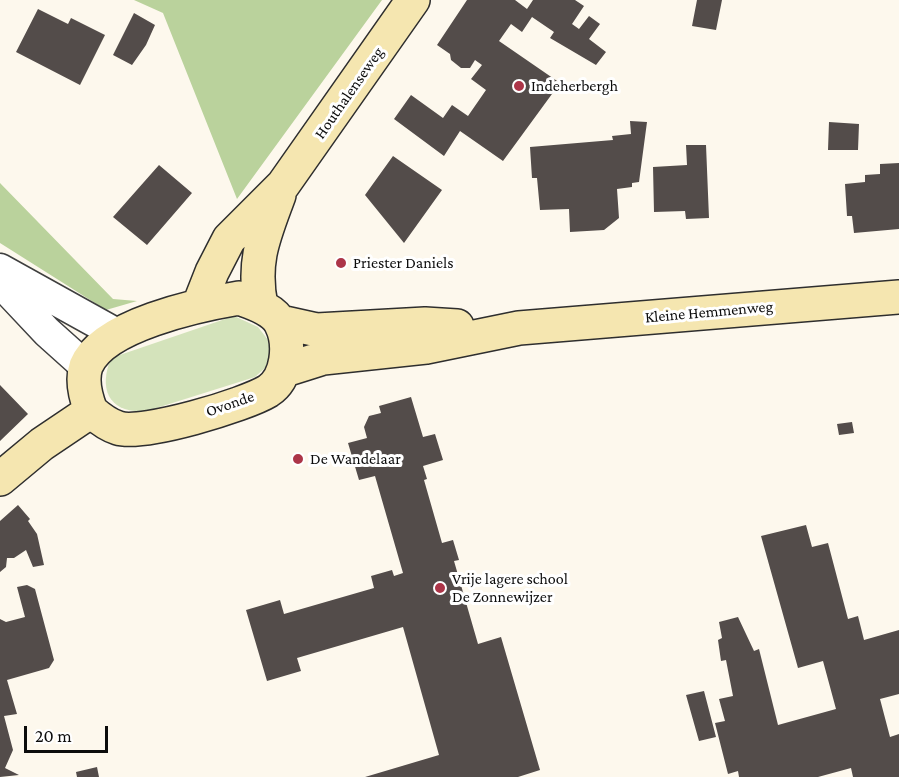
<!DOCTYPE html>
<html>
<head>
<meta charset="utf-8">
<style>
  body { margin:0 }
  #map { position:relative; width:899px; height:777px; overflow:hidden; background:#fdf8ed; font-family:"Crimson Pro",serif }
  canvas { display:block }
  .scale { position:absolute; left:24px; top:726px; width:84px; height:27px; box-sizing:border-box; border:3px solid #0c0c0c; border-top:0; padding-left:8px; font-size:18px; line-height:21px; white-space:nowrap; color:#0c0c0c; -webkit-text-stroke:4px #fff; paint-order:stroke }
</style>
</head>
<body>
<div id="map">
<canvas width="899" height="777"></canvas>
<div class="scale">20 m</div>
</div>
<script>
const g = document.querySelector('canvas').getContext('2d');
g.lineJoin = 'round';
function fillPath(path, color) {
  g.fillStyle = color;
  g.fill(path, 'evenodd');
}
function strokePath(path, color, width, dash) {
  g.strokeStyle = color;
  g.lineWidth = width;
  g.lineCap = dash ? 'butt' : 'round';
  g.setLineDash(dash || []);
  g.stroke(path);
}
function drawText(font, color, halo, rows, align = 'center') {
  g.font = font + ' "Crimson Pro",serif';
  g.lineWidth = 6;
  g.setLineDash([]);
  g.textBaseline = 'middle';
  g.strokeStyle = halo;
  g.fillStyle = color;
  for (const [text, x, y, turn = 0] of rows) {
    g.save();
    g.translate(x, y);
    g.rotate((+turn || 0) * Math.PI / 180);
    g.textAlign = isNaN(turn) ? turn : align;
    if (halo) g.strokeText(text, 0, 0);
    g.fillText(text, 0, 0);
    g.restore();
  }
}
const green = new Path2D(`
  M234,316L258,327L272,345L266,367L255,377L147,411C109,414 98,390 111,358Z`);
const forest = new Path2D(`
  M134,0H382L237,199L163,13Z
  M0,183L113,299L137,301L106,310L0,243Z`);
const building = new Path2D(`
  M467,0H515L527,9L533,0H575L584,6L572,24L579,29L589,16L600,24L589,39L606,52L596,65L550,38L554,32L532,17L522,32L511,24L499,41L560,83L503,161L460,131L444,156L394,119L411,95L443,118L452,105L468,116L486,90L471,79L482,65L475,60L470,68H461L451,60L450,54L437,45Z
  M697,0H722L716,30L692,26Z
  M38,9L68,24L71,18L105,35L80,85L16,52Z
  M134,13L155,25L146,45L132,65L113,55Z
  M630,121L647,122L639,182L632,183V187L617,189L619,218L604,230L570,232L569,209L540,210L537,178H532L530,147L613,140L612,136L631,134Z
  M829,122L859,124L858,150H828Z
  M686,145H706L709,218L686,219L685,211L654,212L653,167L687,165Z
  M393,156L442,190L404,243L365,195Z
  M899,163V229L854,233L852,216H847L845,184L865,182V175L880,174V164Z
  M159,165L192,193L147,245L113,217Z
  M0,385L28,414L0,441Z
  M411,397L423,437L435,434L443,460L423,466L427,479L424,480L442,543L453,540L459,560L454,561L478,644L501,637L540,770L518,777H365L439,755L403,627L297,658L301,671L267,681L246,610L280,600L284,614L374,588L371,576L392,570L394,576L403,573L375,476L359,480L348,443L367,438L364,427L369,416L381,413L379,406Z
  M852,422L854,433L839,435L837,424Z
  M18,505L30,519L28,521L37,534L44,565L33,567L26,550L14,558H7L6,567L0,572V521Z
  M806,525L812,547L828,543L848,619L858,616L864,640L899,630V694L880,699L890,737L899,734V777H853L851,768L818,777H739L738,771L728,774L715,723L725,721L719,699L733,696L726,660L721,661L718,640L722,638L719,622L738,617L754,651L759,649L778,725L836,709L823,661L798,668L761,536Z
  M27,585L35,589L54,660L49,668L7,680L17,714L4,716L13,750L5,768L19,775L0,777V619L6,622L25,617L17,587Z
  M704,691L716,737L699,741L686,695Z
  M97,767L99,777H77L76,772Z`);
const street = new Path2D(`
  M0,269L117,334
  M0,282L47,332L86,367`);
const secondary = new Path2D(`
  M239,298C253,303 274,309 281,324C291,344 288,378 268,391C245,405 143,436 118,428C108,425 99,418 91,411C86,398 81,381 86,366C103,325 198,305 239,298Z
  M199,305L212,272L229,239L283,185L413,0
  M261,306C252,261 264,236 279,195
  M281,322L317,330L425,324L457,326
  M285,370L323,358L426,347L519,328L899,297
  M0,479L42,444L91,411`);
const markers = [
  [519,86,6,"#ac3548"],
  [341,263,6,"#ac3548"],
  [298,459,6,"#ac3548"],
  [440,588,6,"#ac3548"]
];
const poiNames = [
  ["Indeherbergh",531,86],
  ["Priester Daniels",353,263],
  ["De Wandelaar",310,459],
  ["Vrije lagere school",452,579],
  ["De Zonnewijzer",452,597]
];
const streetNames = [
  ["Houthalenseweg",349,93,-55],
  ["Kleine Hemmenweg",709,312,-5],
  ["Ovonde",230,404,-19]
];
fillPath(green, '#d4e3bb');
fillPath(forest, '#bad29c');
fillPath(building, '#534c4a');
strokePath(street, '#3f3f3f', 33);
strokePath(secondary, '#2e2e2e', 36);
strokePath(street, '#fff', 30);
strokePath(secondary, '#f5e6b0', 33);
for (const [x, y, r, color] of markers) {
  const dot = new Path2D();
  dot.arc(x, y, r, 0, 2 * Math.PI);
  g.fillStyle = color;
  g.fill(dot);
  strokePath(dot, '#fff', 2);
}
drawText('16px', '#0c0c0c', '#fff', poiNames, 'left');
drawText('16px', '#0c0c0c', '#fff', streetNames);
</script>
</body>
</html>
